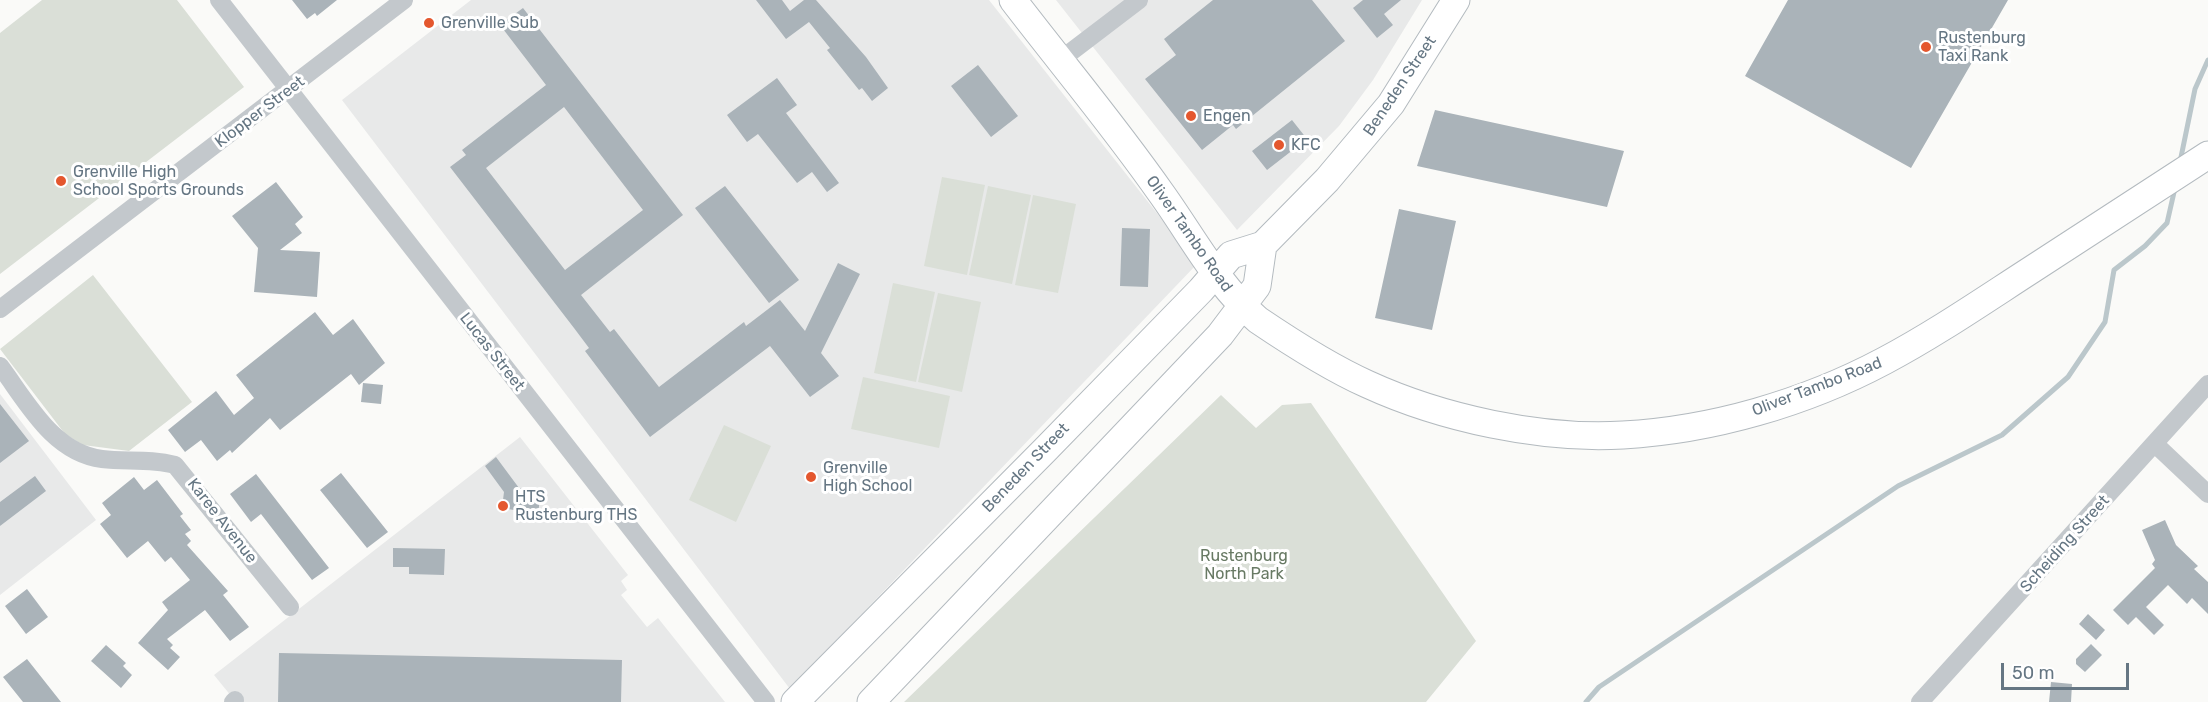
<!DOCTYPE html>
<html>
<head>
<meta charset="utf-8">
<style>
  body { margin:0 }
  #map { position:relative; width:2208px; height:702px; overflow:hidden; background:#fafaf8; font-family:Rubik,sans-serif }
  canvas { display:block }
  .scale { position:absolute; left:2001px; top:663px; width:128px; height:27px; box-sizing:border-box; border:3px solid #657683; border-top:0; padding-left:8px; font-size:18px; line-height:21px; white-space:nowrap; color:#657683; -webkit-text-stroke:4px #fff; paint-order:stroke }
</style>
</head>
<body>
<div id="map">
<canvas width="2208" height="702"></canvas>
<div class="scale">50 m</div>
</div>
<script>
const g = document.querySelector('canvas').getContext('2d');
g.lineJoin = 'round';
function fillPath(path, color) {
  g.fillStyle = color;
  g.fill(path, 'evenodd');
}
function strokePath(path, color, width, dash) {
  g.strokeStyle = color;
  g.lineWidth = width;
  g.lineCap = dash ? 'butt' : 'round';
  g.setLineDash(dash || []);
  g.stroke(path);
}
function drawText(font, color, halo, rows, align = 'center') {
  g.font = font + ' Rubik,sans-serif';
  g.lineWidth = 6;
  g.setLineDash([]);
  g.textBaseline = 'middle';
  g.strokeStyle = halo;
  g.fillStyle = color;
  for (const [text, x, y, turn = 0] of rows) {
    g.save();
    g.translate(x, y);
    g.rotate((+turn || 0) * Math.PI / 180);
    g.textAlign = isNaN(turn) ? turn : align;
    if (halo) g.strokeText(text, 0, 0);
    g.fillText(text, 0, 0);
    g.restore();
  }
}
const built = new Path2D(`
  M471,0H989L1197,264L790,689L342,100Z
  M1056,0H1422L1373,80L1339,126L1237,230Z
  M0,394L96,520L0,595Z
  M520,437L628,575L621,581L627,590L621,595L647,627L658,618L725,702H236L214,675Z`);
const green = new Path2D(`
  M42,0H177L244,87L0,274V33Z
  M942,177L985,185L967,275L924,266Z
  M988,186L1031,195L1012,284L969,275Z
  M1033,195L1076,204L1058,293L1015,285Z
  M93,275L192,402L129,451L83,445L65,434L0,349Z
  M893,283L935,292L916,382L874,373Z
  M938,293L981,302L962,392L918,382Z
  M863,377L950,396L939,448L851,429Z
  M1221,395L1256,428L1282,405L1311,403L1476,641L1426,702H904Z
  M724,425L771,446L736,522L689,500Z`);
const stream = new Path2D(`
  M2180,162L2195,89L2208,60
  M1586,702L1599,687L1898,486L2002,435L2068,377L2105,322L2114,270L2145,246L2167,223L2175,188`);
const building = new Path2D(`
  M292,0H337L317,16L315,13L307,19Z
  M756,0H782L790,11L804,0H816L866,57L888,88L872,101L862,88L859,90L827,50L830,48L809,22L786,39Z
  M1213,0H1312L1345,41L1236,129L1233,125L1202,150L1145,79L1176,55L1164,39Z
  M1363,0H1401L1384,14L1393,25L1377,38L1353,8Z
  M1788,0H2008L1911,168L1745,76Z
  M523,8L683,215L581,295L610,332L614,329L659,387L744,322L746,326L780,300L805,331L838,263L860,274L821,353L839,376L810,397L770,346L650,437L585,351L589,348L574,328L450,167L466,155L462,150L546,85L500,25ZM564,107L643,210L565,270L486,168Z
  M978,65L1018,116L991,137L951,86Z
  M777,78L797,105L786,113L839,183L827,192L812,172L797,183L758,134L747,142L727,115Z
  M1435,110L1624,151L1607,207L1417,166Z
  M1292,120L1307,139L1267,170L1252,151Z
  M276,182L303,217L295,224L302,233L280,250L320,252L317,297L254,292L258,248L232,216Z
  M725,186L799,280L769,303L695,208Z
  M1399,209L1456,221L1432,330L1375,318Z
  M1122,228L1150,229L1148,287L1120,286Z
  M315,312L333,335L353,319L385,363L359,385L351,374L280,430L270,418L232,453L230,450L217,461L201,440L185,452L168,430L216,391L234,415L254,398L236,375Z
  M363,383L383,385L381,404L361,402Z
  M0,404L29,441L0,463Z
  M496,457L519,488L541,491L538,514L502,508L504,492L485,466Z
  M341,473L388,532L367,548L320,490Z
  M256,474L329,568L312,580L261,514L251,522L230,494Z
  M35,476L46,491L0,526V502Z
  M134,477L144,490L157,480L183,514L180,516L191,530L185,534L191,541L187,545L228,591L223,595L249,627L230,641L205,610L167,639L173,645L170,648L180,657L168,670L138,643L168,610L162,602L190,580L171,557L165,562L148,541L127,558L100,524L111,515L102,503Z
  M2165,520L2176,545L2198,566L2194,569L2208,582V614L2192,598L2187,604L2168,585L2146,607L2164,625L2154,635L2136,617L2128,625L2113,610L2155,568L2152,564L2155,560L2142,530Z
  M393,548L445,549L444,575L409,574V567H393Z
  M27,589L48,617L26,634L5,606Z
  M2088,614L2105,630L2096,640L2079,624Z
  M2091,644L2102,655L2085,672L2076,664V659Z
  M106,645L126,663L123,666L132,675L121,688L91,661Z
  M279,653L622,660L621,702H278Z
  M27,659L61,702H23L3,677Z
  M2051,682L2072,684L2071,702H2049Z`);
const minor = new Path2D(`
  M219,0L766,702
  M1059,61L1139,0
  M0,309L404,0
  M0,366C27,402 53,453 102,459C126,462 150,458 175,465L290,607
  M2155,444L2208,494
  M233,702L235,700
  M1920,702L2208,384`);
const secondary = new Path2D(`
  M1013,0C1062,64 1115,127 1161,193C1192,236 1217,285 1258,320C1292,343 1329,367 1367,384C1441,418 1541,440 1623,435C1712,430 1805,403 1884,361C1935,334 1983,301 2031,270C2090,231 2149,193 2208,155
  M795,702L1045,450L1201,290L1231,255L1263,245L1327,180L1391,104L1456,0
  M871,702L1220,335L1257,286L1263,245`);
const markers = [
  [429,23,6,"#e4572e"],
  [1926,47,6,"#e4572e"],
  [1191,116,6,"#e4572e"],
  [1279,145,6,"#e4572e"],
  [61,181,6,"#e4572e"],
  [811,477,6,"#e4572e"],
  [503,506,6,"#e4572e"]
];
const poiNames = [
  ["Grenville Sub",441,23],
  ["Rustenburg",1938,38],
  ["Taxi Rank",1938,56],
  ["Engen",1203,116],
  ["KFC",1291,145],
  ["Grenville High",73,172],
  ["School Sports Grounds",73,190],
  ["Grenville",823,468],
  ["High School",823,486],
  ["HTS",515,497],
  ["Rustenburg THS",515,515]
];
const streetNames = [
  ["Beneden Street",1400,86,-56],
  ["Klopper Street",260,112,-37],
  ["Oliver Tambo Road",1189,234,55],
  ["Lucas Street",492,352,52],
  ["Oliver Tambo Road",1817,387,-21],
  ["Beneden Street",1026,468,-46],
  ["Karee Avenue",222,521,52],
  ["Scheiding Street",2065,544,-48]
];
const parkNames = [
  ["Rustenburg",1244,556],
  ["North Park",1244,574]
];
fillPath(built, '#e8e9e9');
fillPath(green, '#dadfd7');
strokePath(stream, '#bbc7cb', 5);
fillPath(building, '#aab3b9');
strokePath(secondary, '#b3babf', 29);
strokePath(minor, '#c3c8cc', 18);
strokePath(secondary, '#fff', 27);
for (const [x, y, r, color] of markers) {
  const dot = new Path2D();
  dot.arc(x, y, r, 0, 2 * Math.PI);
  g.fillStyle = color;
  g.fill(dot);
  strokePath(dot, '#fff', 2);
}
drawText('16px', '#657683', '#fff', poiNames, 'left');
drawText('16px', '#657683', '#fff', streetNames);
drawText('16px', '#687a64', '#fff', parkNames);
</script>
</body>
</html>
